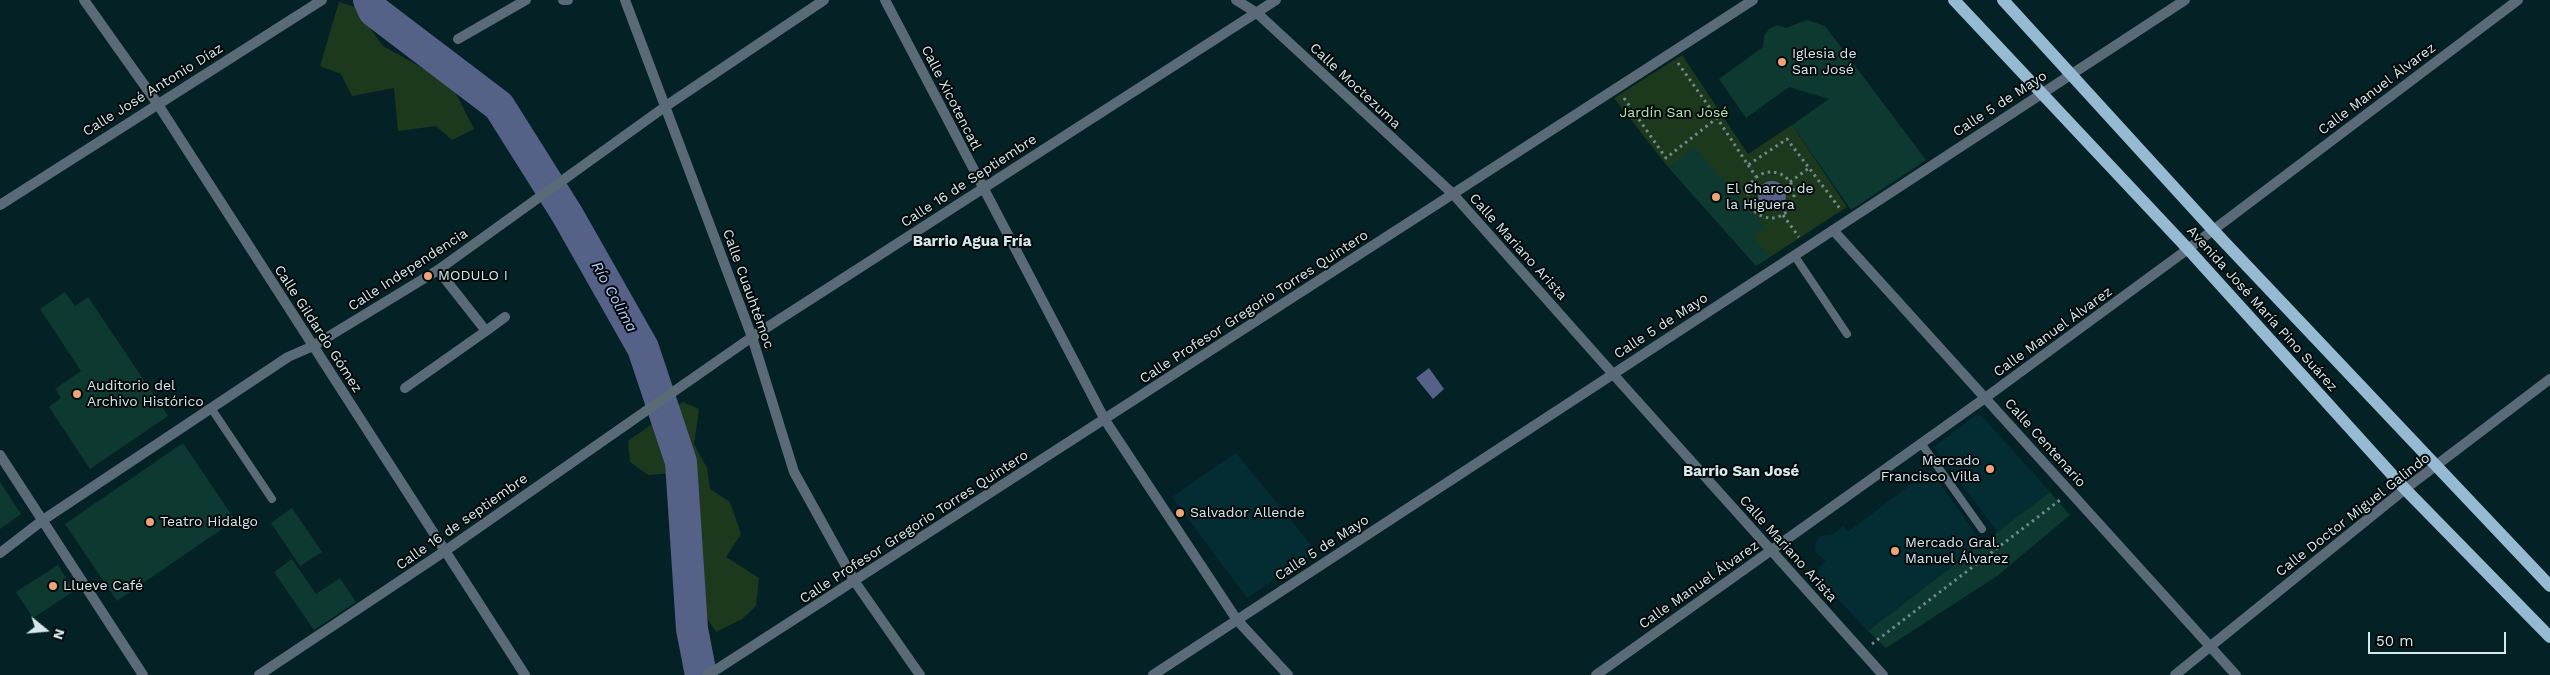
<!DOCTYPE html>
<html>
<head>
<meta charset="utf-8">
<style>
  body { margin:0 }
  #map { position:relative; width:2550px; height:675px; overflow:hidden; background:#042226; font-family:"Work Sans",sans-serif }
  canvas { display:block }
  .north { position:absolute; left:20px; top:605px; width:50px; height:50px; -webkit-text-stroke:4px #01090b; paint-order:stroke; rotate:107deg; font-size:14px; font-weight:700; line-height:20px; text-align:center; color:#d7e8ea }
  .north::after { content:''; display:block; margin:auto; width:18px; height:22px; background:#d7e8ea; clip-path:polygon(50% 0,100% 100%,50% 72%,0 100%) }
  .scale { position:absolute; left:2368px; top:632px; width:138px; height:22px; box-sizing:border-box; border:2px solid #d7e8ea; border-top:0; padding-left:6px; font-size:15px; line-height:18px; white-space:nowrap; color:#d7e8ea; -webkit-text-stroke:4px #01090b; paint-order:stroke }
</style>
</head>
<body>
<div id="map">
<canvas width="2550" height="675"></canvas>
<div class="north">N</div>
<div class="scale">50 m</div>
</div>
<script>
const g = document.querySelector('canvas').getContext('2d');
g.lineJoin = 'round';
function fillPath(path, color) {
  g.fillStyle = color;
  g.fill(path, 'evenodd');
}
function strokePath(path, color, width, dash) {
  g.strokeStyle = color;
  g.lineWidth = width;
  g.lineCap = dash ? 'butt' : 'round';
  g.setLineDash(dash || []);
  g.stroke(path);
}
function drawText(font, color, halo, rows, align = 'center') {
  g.font = font + ' "Work Sans",sans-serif';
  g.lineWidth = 4;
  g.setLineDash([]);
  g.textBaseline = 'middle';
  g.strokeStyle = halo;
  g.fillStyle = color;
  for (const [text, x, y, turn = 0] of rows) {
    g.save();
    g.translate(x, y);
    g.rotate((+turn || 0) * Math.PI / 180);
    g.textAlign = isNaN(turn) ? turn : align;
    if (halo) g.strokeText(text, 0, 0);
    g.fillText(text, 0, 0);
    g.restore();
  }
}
const built = new Path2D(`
  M1976,415L1982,416L2050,492L1998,533L1934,447Z
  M1236,453L1316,551L1247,598L1172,497Z
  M1930,470L1983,544L1868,631L1819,579L1818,568L1826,561L1816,553L1815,544L1820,536L1834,534L1843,526L1848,532Z`);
const green = new Path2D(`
  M339,2L355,7L383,46L451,84L474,129L452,140L436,126L398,131L394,88L352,96L341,74L320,66Z
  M1682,55L1748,154L1792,125L1847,207L1770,257L1668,167L1614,98ZM1771,181L1785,191L1784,200L1774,208L1765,207L1758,197L1762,185Z
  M683,402L699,409L694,444L707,468L710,489L730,502L741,534L726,557L759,578L756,606L742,619L716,632L698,604L681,561L690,519L675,500L674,473L648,475L630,462L628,441Z`);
const water = new Path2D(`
  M1758 195a14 14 0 1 1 28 0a14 14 0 1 1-28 0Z
  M1429,368L1444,389L1433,399L1416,378Z`);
const river = new Path2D(`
  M369,0L374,11L499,106L567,214L643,348L681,462L692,629L701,675`);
const building = new Path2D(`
  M1807,20L1825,26L1926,160L1851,210L1792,125L1829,99L1789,87L1746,118L1719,79L1763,47L1764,36L1769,29L1777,25L1786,28Z
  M1694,147L1764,226L1753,236L1770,257L1756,266L1668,167Z
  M65,292L75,306L88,297L168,416L90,469L49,407L61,398L55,389L81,371L40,309Z
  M183,443L235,520L117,601L65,524Z
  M0,482L21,514L0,529Z
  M2050,492L2070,515L1997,576L1886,648L1868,631Z
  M292,508L322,552L300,566L271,523Z
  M292,559L316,594L340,578L356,602L314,630L274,572Z
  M58,565L74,591L33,618L16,592Z`);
const path = new Path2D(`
  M1678,63L1717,118
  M1624,98L1666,158L1717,118L1748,165L1787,139L1841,210
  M1748,165L1757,178
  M1748 195a23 23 0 1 1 46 0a23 23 0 1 1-46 0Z
  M1790,182L1809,168
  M1783,215L1799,237
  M1872,644L2060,500`);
const service = new Path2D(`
  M1794,255L1847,334
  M211,408L272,499
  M1921,443L1982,529`);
const pedestrian = new Path2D(`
  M563,0H568
  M458,39L526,0`);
const minor = new Path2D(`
  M885,0L1105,420L1237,620
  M1236,0L1257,13L1453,194L1613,374
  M666,106L824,0
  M438,270L486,331L505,317
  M405,388L486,331
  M0,455L143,675
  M259,675L445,551L752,337L1276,0
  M708,675L1753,0
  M1596,675L1985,398L2188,249L2518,0
  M2175,675L2405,489L2550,379`);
const tertiary = new Path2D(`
  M84,0L157,103L525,675
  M625,0L752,337L794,472L855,582L920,675
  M0,205L322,0
  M1833,230L2236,675
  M1613,374L1883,675
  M0,553L43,520L288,357L313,346L438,270L666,106
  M1237,620L1288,675
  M1153,675L2185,0`);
const primary = new Path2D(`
  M1954,0L2188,249L2405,489L2550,637
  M2003,0L2213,230L2550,586`);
const markers = [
  [1782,62,5,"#efa377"],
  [1716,197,5,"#efa377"],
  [428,276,5,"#efa377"],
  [77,394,5,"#efa377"],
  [1990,469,5,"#efa377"],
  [1180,513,5,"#efa377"],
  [150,522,5,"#efa377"],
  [1895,551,5,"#efa377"],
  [53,586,5,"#efa377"]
];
const poiNames = [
  ["Iglesia de",1792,54],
  ["San José",1792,70],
  ["El Charco de",1726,189],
  ["la Higuera",1726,205],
  ["MODULO I",438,276],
  ["Auditorio del",87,386],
  ["Archivo Histórico",87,402],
  ["Mercado",1980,461,"right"],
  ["Francisco Villa",1980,477,"right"],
  ["Salvador Allende",1190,513],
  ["Teatro Hidalgo",160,522],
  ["Mercado Gral.",1905,543],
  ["Manuel Álvarez",1905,559],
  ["Llueve Café",63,586]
];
const streetNames = [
  ["Calle Moctezuma",1355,86,43],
  ["Calle Manuel Álvarez",2377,89,-37],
  ["Calle José Antonio Díaz",153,90,-32],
  ["Calle Xicotencatl",951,98,63],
  ["Calle 5 de Mayo",2000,104,-33],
  ["Calle 16 de Septiembre",969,181,-33],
  ["Calle Mariano Arista",1518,247,48],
  ["Calle Independencia",408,270,-33],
  ["Calle Cuauhtémoc",748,289,70],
  ["Calle Profesor Gregorio Torres Quintero",1254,307,-33],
  ["Avenida José María Pino Suárez",2262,309,48],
  ["Calle 5 de Mayo",1661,326,-33],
  ["Calle Gildardo Gómez",318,329,57],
  ["Calle Manuel Álvarez",2053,332,-36],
  ["Calle Centenario",2045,443,48],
  ["Calle Doctor Miguel Galindo",2353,515,-38],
  ["Calle 16 de septiembre",462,522,-35],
  ["Calle Profesor Gregorio Torres Quintero",914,527,-33],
  ["Calle 5 de Mayo",1322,548,-33],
  ["Calle Mariano Arista",1788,549,48],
  ["Calle Manuel Álvarez",1699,585,-35]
];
const parkNames = [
  ["Jardín San José",1674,113]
];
const neighbourhoodNames = [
  ["Barrio Agua Fría",972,242],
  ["Barrio San José",1741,472]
];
const waterNames = [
  ["Río Colima",614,297,61]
];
fillPath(built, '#042d33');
fillPath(green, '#1c391e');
fillPath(water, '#566187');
strokePath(river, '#566187', 32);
fillPath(building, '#0d3930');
strokePath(path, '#71898b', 3, [2.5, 4]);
strokePath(service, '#5a6b77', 8);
strokePath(pedestrian, '#5a6b77', 10);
strokePath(minor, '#5a6b77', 10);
strokePath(tertiary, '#5a6b77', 10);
strokePath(primary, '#97bad3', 12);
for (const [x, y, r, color] of markers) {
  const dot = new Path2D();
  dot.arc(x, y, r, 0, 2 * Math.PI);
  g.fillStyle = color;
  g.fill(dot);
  strokePath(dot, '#01090b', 2);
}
drawText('14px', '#d7e8ea', '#01090b', poiNames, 'left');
drawText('14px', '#d7e8ea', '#01090b', streetNames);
drawText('14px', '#b1e8b2', '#01090b', parkNames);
drawText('bold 15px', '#d7e8ea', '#01090b', neighbourhoodNames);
drawText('italic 15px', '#bacafd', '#01090b', waterNames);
</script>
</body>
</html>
